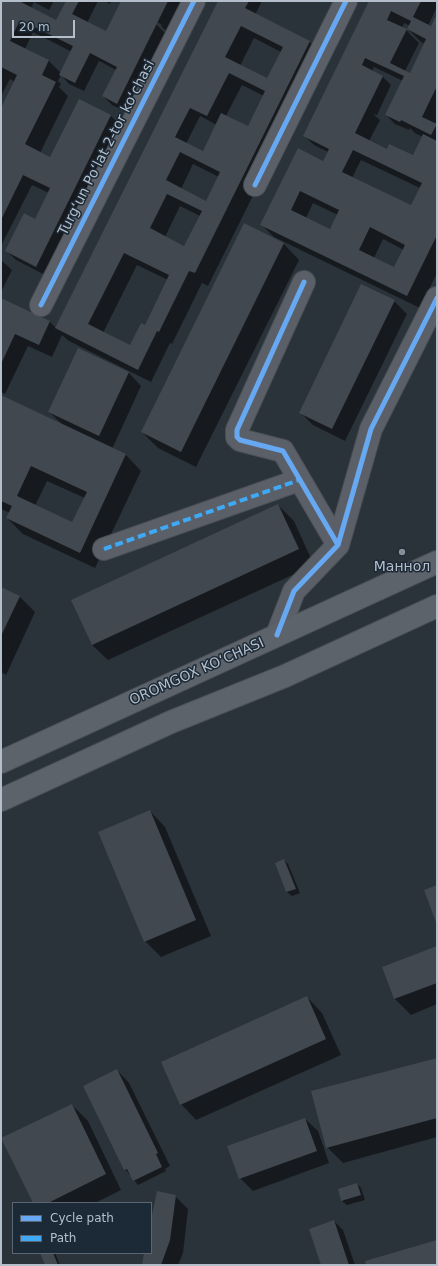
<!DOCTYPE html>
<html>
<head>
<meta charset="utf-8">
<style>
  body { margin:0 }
  #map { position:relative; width:438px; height:1266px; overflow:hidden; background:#2a323a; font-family:"DejaVu Sans",sans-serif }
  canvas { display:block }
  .frame { position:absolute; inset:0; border:2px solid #b4bfcb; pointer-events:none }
  .legend { position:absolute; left:12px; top:1202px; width:140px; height:52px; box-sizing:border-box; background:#1c2936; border:1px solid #596572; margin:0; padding:5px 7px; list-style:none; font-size:12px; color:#b4bfcb }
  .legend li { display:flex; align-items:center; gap:8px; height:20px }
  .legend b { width:20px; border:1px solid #596572 }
  .scale { position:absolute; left:12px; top:20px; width:63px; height:18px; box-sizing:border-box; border:2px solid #b4bfcb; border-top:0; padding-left:5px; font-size:12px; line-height:14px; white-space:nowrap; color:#b4bfcb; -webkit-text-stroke:3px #1c2936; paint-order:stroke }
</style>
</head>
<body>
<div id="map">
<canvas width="438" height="1266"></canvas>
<div class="frame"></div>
<ul class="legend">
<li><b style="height:5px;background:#66a8f1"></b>Cycle path</li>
<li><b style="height:5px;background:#3fa9f5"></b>Path</li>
</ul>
<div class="scale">20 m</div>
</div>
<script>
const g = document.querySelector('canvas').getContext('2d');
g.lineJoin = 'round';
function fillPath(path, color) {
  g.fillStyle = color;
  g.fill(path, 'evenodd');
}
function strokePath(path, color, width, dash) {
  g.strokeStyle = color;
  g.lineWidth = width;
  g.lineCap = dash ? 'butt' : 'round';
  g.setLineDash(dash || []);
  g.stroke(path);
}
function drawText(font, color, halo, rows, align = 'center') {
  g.font = font + ' "DejaVu Sans",sans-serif';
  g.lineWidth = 3;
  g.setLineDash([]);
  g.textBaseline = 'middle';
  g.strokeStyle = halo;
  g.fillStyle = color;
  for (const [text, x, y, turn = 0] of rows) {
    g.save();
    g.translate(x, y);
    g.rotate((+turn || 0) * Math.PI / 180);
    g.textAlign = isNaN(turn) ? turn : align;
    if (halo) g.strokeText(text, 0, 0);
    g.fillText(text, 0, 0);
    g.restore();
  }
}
const shadow = new Path2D(`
  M1,1H54L49,10L34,2L31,8L57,21L67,1H98L87,23L107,33L122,1H181L166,31L161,26L162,25L157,22L156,24L169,37L149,77L144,74L126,112L112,105L103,96L116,70L99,61L84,91L69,84L61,75L58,81L61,84L59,87L68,96L40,153L54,160L111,116L120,125L45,275L16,260L7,251L35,220L49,193L32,185L1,246V110L15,82L10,79L1,96ZM33,32L72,52L61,73L49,61L25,49Z
  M104,1H112L110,4Z
  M219,1H262L255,15L310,42L323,55L208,286L202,283L172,344L170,343L151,382L69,341L62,335L52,357L28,346L5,394L1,392V299L50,322L56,328ZM254,38L281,52L268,79L240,66ZM242,85L264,96L248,127L226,116ZM200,116L217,125L203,152L186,144ZM193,164L219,177L207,202L181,189ZM180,206L200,216L185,247L165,237ZM137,265L168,280L145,326L130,346L103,333Z
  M371,1H437V7L428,26L431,27L437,16V273L420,308L274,237L261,224L323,162L328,152L314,145L305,136ZM404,23L410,26L408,29L421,42L425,44L410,74L405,71L419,43L406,30L402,28ZM374,67L403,81L386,115L395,124L409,130L410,128L415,133L423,137L413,157L387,150L369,141L380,120L373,114L377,115L391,85L382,76L372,71ZM361,160L420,188L412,207L352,178ZM313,203L338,215L330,230L306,218ZM383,239L404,250L395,269L374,258Z
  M245,225L284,244L299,260L196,467L158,448L142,432Z
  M1,260L12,270L1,292Z
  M394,301L407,314L345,441L313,425L300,412Z
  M127,371L141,386L112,449L126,455L141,471L95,568L23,534L7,518L10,513L1,509V396L63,425L49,412ZM47,481L85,498L73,523L35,506Z
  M278,505L294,521L314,565L108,660L92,645Z
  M1,588L19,596L35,612L6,675L1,672Z
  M150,811L165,827L211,936L161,957L145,941Z
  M284,860L288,864L300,893L292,896L287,892L276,863Z
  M437,947V1004L411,1015L395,999L383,967Z
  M307,997L322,1013L341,1055L196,1120L181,1104Z
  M437,1059V1137L343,1163L327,1147Z
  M117,1070L129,1083L170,1166L165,1169L166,1171L138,1185L125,1169Z
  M72,1105L88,1121L121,1190L95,1203H34Z
  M305,1119L318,1131L329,1163L253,1191L240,1178Z
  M357,1184L361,1188L365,1200L347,1205L342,1201Z
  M175,1196L188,1209L183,1253L178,1265H143L145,1253H151V1225Z
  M334,1221L343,1230L355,1265H322Z
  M41,1253H55L60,1265H46Z`);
const building = new Path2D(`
  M1,1H19L56,20L66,1H79L72,14L106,31L121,1H168L117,104L102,96L117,67L90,53L75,83L59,75L73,46L20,20L10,41L49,60L42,75L56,82L25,144L50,157L79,99L111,115L36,267L5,251L24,213L35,219L50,188L23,175L1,220V108L17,75L1,67Z
  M218,1H249L245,8L310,41L195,273L189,271L159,332L157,331L138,370L55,328ZM241,26L283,47L267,78L225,57ZM229,73L265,91L248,126L221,113L203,151L175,137L190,108L207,116ZM180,152L220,172L206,201L166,180ZM167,194L202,211L184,246L150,228ZM124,253L169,275L145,325L141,323L130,345L88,324Z
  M369,1H421L413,17L431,26L437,14V86L422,117L437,124L431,135L401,120L400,122L385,115L404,76L365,58L362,65L383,76L355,133L387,149L389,144L413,155L423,134L437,141V235L407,296L260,225L298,148L323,161L329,149L303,136ZM391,11L411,21L407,29L426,39L410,73L390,63L407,29L387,20ZM353,150L422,183L411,205L342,172ZM300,191L339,210L330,229L291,210ZM370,227L405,245L394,267L359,250Z
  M244,223L284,243L181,452L141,432Z
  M361,284L395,300L332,429L299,413Z
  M1,298L50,321L39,345L15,334L1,364Z
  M78,348L129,372L99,436L48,412Z
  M1,395L126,454L80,553L6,518L12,506L1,501ZM31,466L87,492L72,522L17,496Z
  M278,504L299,549L92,645L71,600Z
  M1,587L20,596L1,636Z
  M150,810L196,920L144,942L98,832Z
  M284,859L296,889L286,892L275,863Z
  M437,885V925L424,890Z
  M437,946V983L394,999L382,967Z
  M307,996L326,1039L180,1105L161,1062Z
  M437,1058V1118L326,1148L311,1091Z
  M117,1069L158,1153L156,1154L162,1167L133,1181L127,1169L124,1170L83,1086Z
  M72,1104L106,1174L48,1203H33L1,1138Z
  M305,1118L317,1151L239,1179L227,1146Z
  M357,1183L361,1195L341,1201L338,1189Z
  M157,1191L176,1195L170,1240L161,1265H142L144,1253H151V1220Z
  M334,1220L349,1265H321L309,1229Z
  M437,1240V1265H366L365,1261Z
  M40,1253H53L58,1265H45Z`);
const minor = new Path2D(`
  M255,185L346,1
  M304,282L237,430V437L240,440L283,451L338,545
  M41,305L194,1
  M104,549L299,480
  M277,635L294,591L338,545L371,429L437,298`);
const major = new Path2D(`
  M1,762L437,562
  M1,800L171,722L285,676L437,606`);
const quiet = new Path2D(`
  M104,549L299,480`);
const cycleway = new Path2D(`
  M255,185L346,1
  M304,282L237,430V437L240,440L283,451L338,545
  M41,305L194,1
  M277,635L294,591L338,545L371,429L437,298`);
const markers = [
  [402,552,4,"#848e98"]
];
const streetNames = [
  ["Turgʻun Poʻlat 2-tor koʻchasi",107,148,-63],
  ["OROMGOX KO‘CHASI",197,672,-24]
];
const poiNames = [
  ["Маннол",402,567]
];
fillPath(shadow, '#0007');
fillPath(building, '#41484f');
strokePath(minor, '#484e54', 24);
strokePath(major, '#484f57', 24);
strokePath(minor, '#5b6068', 22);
strokePath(major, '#5d636a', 22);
strokePath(quiet, '#3fa9f5', 4, [8, 4]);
strokePath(cycleway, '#66a8f1', 5);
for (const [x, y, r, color] of markers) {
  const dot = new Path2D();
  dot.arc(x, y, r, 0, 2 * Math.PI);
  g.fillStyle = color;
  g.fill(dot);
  strokePath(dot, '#1c2936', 1.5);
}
drawText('14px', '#b4bfcb', '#1c2936', streetNames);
drawText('14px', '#b4bfcb', '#1c2936', poiNames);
</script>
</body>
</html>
